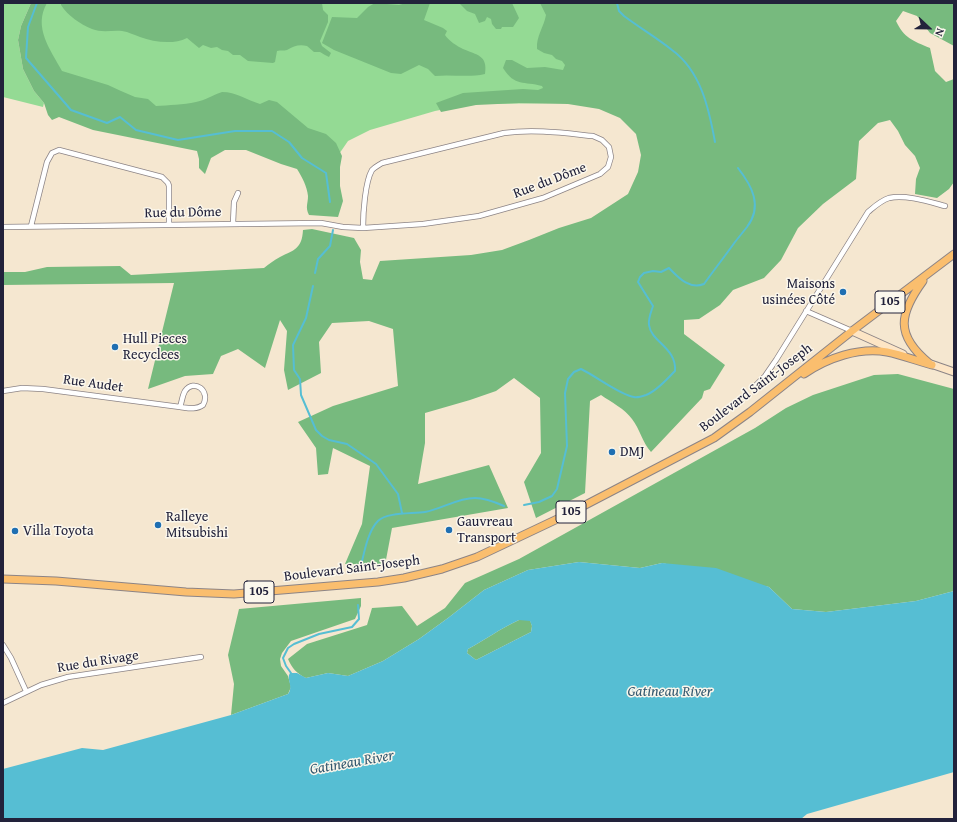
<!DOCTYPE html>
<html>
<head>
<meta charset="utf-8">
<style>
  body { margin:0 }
  #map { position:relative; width:957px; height:822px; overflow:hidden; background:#f5e7d0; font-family:"Gentium Book Plus",serif }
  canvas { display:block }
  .frame { position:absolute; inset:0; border:4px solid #22223b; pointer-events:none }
  .north { position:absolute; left:909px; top:8px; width:40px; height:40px; -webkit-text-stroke:3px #fbf7ec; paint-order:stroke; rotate:112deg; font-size:11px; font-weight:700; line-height:16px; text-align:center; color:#22223b }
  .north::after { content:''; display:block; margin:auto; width:14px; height:18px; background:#22223b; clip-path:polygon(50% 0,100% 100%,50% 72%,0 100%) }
</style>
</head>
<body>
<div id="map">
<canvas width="957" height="822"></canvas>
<div class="frame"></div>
<div class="north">N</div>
</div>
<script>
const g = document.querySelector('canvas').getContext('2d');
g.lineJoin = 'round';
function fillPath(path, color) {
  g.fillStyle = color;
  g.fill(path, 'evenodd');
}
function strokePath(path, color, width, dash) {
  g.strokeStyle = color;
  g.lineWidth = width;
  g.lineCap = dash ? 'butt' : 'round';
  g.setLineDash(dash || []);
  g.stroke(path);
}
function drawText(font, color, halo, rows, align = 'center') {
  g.font = font + ' "Gentium Book Plus",serif';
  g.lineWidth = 3;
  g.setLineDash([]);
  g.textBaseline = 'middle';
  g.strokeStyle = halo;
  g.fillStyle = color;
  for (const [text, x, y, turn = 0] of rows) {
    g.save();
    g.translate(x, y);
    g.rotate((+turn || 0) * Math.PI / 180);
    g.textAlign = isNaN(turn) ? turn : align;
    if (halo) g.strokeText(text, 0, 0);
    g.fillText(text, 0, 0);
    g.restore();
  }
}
const green = new Path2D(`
  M3,3H31L21,26L18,40L23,69L34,91L44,103L43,107L3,97Z
  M37,3H617L567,103L471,104L435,111L370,130L348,141L326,173L302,158L71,110L28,27Z`);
const forest = new Path2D(`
  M31,3H47C33,27 50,49 62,71L108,85L121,91L135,97L148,99L156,106C169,105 183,105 196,102C203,101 218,93 222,92C236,92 247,100 260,104L269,100L277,102L308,128L326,134L336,143L342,156L340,167V186L343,201L338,217L309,215C305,207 308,204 308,196C307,186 302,177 297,169L281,164L246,150H225L211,158L205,174L199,168V159L197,151L93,130L59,117L52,120L48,115L44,103L34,91L23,69L18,40L21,26Z
  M61,3H322L323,10L328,15V22L320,41L322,46L331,53L329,57L325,55L320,52H314L307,46C299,44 294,46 287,50C284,51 281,50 277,51L275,62L273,63L248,61L240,55H233L228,51L222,50L217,47L211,48L203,45L199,48L187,38C173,45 154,42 140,37C134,35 129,32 122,31C112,30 102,33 92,29C80,24 68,16 61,5Z
  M375,3L399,5L406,3H430L424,20L443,28L447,31L445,35C449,41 457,46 463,49C477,55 488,55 485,74C468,78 452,74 435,76L428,69L419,65L401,74L391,73L334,50L322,43L332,17L357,18L368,7Z
  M459,3H512L519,18L513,27H502L501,29H496L492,24L491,19L487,17L485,21L479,23L475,14L467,11Z
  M540,3H954V46L930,33L917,16L903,11L896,21C904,38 913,41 930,48L935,71L946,82L954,79V182L949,189L937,198L915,194L916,179L920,168L915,156L905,145L898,131L890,120L878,123L859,141L856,179L823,204L798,228L781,260L764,278L733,290L720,305L699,319L684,320V334L725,365L710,389L704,391L702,398L651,452C642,442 640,429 632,419C625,409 611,402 601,395L590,401L585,493L536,518L524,482L541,453L540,398L514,378L496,391L470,400L425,413V443L418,484L489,465L508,508L392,528L385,565L345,564L362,524L370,466L333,448L328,474L318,475L316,448L298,422L333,406L398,386L393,329L369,321L332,323L319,342L321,373L288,390L284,370L287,331L280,320L265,368L238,349L221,356L213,374L185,376L148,389L174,283L3,285V272H25L47,267L120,266L131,275L264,268C269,264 274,260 280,257C294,250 302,249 303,230L312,229L354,238L361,250L360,262L363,279L372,280L380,261L471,255L502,250L529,240L559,228L591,218L628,194L638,172L641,155L636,134L620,118L599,109L568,104L519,103L476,105L441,112L436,103L463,93L523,89L538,90L543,88L542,86C524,81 515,87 503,68L506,60H512L527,68L545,67L563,70L565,65L562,61L556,59L552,55L544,53L537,49C536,36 544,27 546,15Z
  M898,374L954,389V591L916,601L826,612L792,609L769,587L662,563L640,568L579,562L528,570L484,590L448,618L419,639L383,661L348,676L328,673L306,678C297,674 292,668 288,659L307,644L367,625L372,608L402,606L417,626L445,608L465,583L519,559L755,428L786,408L813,395L874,375Z
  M361,598V606L355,619L291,641L282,653L280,659L281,666L288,676L291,687L288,694L231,715L234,684L228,655L239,609Z
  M519,620H530L532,626L531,632L476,660L467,653L468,649C485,640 501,628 519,620Z`);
const water = new Path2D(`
  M579,562L640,568L662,563L716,568L769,587L792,609L826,612L916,601L954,591V772L807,814L801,819H3V769L82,748L103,750L231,715L288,694C294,687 286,679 290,673H297L306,678L328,673L348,676L383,661L419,639L448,618L484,590L528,570ZM519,620L530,621L532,626L531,632L476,660L467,653L468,649C485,640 501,628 519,620Z`);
const stream = new Path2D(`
  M37,3L28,27L26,58L71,110L107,123L120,117L136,130L178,140L235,131H272L289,142L302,158L326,173L330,202
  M617,3L619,11L624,16C640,28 657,38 672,50C701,71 709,109 715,142
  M315,273L318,259L330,246L333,230
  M313,286L306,318L293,345L294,370L300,379L301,395L316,430L322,436L329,440L347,444L376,464L398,494L402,513
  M524,505L539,502L552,496L557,489L567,446L565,393L568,379L574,372L581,369C596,376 620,395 634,397C637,398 643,396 646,395C657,391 667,379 675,371C677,348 651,342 649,325C648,319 651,312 653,306L638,282L640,277L644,273L653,271L661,272L669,268C678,277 689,290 704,284C714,270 725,256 735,242C739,237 743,232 747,227C763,206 752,186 738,168
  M360,569C364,555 367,532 378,521C387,512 412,514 425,512C442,509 457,498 475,498C485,498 495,502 504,506
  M291,673L286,666L283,658L288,648L294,644L319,634L352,627L359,619L358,605`);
const street = new Path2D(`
  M233,223L234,202L238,193
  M31,226L47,162L52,153L59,150L162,177L168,183L169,186V224
  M3,227L321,223L343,227L363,228L423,224L479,216L543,198L600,174L608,167L611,157L609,147L602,140L593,136C563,133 534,129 504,133L382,163C379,165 375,167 372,170C365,182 363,214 363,228
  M806,311L852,331
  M754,387L765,376L776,360L868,212C874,207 880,201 889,198C905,194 930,202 945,206
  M3,391L22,388L43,389L180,407C188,408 196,410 203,405C211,391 194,378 185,391C182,396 182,402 180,407
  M3,645L11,658L26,691
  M3,703L41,685L68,677L201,657`);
const secondary = new Path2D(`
  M852,331L903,354
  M928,363L954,372`);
const primary = new Path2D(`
  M923,281C899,314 895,335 929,363
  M804,374C827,358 859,347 887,352C902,355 917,361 932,365
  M3,579L56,581L186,592L234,594L378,582L404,578L442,569L477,557L570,513L714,438L750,412L852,331L954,254`);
const markers = [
  [843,292,4,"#1f6fb2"],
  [115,347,4,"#1f6fb2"],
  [612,452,4,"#1f6fb2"],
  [158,525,4,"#1f6fb2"],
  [449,530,4,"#1f6fb2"],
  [15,531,4,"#1f6fb2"]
];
const shields = [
  [890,302,30],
  [571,512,30],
  [259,592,30]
];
const shieldNames = [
  ["105",890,302],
  ["105",571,512],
  ["105",259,592]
];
const streetNames = [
  ["Rue du Dôme",550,181,-21],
  ["Rue du Dôme",183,213,-1],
  ["Rue Audet",93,384,8],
  ["Boulevard Saint-Joseph",756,388,-37],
  ["Boulevard Saint-Joseph",352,569,-7],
  ["Rue du Rivage",98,662,-9]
];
const poiNames = [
  ["Maisons",835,284,"right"],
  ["usinées Côté",835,300,"right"],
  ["Hull Pieces",123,339],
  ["Recyclees",123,355],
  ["DMJ",620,452],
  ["Ralleye",166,517],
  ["Mitsubishi",166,533],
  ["Gauvreau",457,522],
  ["Transport",457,538],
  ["Villa Toyota",23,531]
];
const waterNames = [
  ["Gatineau River",670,692],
  ["Gatineau River",352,763,-10]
];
fillPath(green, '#94da94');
fillPath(forest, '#77ba7e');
fillPath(water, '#56bed3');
strokePath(stream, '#56bed3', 2);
strokePath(street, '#8c8486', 6);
strokePath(secondary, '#8c8486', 9);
strokePath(primary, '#8c8486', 9);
strokePath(street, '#fff', 4.5);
strokePath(secondary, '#fde5c5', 7);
strokePath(primary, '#fabe6e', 7);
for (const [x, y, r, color] of markers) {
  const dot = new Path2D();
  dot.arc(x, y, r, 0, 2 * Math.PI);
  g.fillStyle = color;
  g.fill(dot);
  strokePath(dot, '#fbf7ec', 1.5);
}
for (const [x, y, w] of shields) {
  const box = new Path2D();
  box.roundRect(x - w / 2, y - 11, w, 22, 3);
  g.fillStyle = '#fbf7ec';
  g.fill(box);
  strokePath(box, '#22223b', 1);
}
drawText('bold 13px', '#22223b', null, shieldNames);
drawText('14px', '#22223b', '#fbf7ec', streetNames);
drawText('14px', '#22223b', '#fbf7ec', poiNames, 'left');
drawText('italic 15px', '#345970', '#fbf7ec', waterNames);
</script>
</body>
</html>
